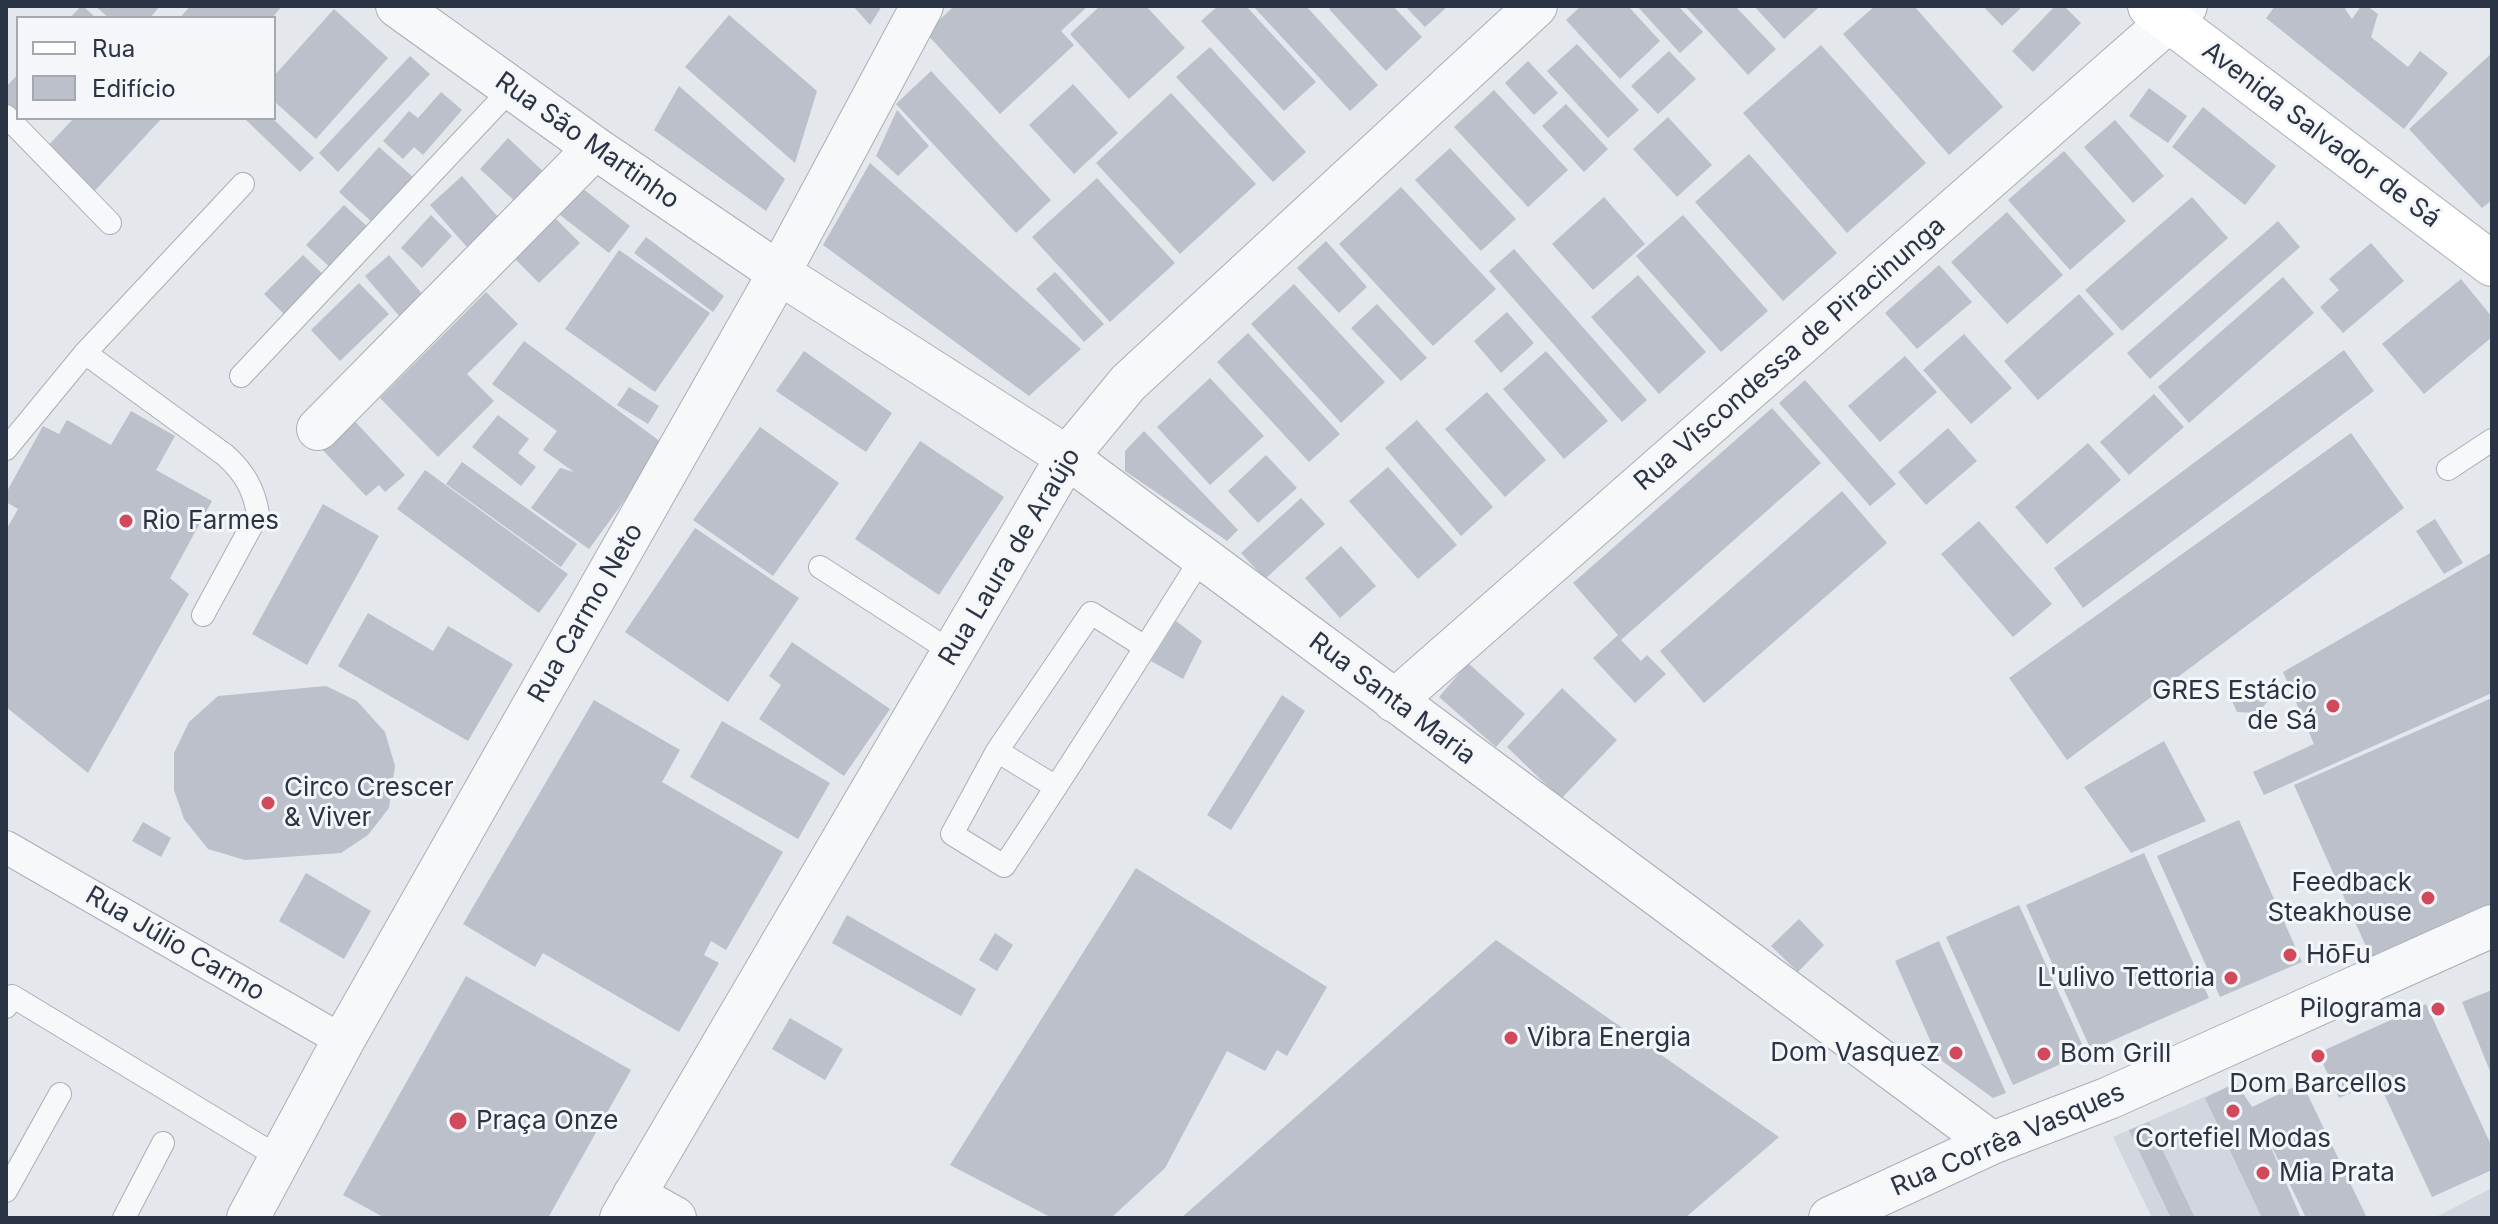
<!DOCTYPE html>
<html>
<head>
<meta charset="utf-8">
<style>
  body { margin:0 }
  #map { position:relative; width:2498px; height:1224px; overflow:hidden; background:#e4e7ec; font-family:Inter,sans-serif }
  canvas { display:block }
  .frame { position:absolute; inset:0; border:8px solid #2b3445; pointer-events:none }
  .legend { position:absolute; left:16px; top:16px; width:260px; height:104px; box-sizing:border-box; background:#f4f6f9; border:2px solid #a4a8b1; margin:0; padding:10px 14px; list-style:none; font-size:24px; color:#2b3445 }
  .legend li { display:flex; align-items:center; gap:16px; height:40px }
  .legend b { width:40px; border:2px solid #a4a8b1 }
</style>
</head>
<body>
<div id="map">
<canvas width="2498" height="1224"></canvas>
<div class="frame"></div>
<ul class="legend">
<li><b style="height:10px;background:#fff"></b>Rua</li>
<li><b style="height:22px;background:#bbc0ca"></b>Edifício</li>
</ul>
</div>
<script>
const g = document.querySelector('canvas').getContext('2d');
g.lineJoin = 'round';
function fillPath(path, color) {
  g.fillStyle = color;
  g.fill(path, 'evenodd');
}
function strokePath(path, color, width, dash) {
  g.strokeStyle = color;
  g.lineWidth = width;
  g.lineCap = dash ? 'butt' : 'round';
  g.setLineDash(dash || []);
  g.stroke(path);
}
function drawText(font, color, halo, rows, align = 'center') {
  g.font = font + ' Inter,sans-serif';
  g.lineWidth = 6;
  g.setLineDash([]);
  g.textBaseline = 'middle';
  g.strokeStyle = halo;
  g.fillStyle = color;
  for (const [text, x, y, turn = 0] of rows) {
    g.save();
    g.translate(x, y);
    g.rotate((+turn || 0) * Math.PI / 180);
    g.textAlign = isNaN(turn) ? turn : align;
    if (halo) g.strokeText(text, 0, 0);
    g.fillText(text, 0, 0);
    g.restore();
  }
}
const built = new Path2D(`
  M2236,1083L2252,1107L2301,1218H2152L2113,1137Z
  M2492,1188V1218H2434Z`);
const building = new Path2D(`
  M81,6H83L96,18H70Z
  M95,6H160L150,18H109Z
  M190,6H282L272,18H180Z
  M853,6H882L870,25Z
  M954,6H1088L1061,31L1074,45L1000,114L926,33Z
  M1100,6H1146L1185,48L1129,99L1070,34Z
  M1218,6H1246L1316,82L1284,111L1201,21Z
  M1253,6H1306L1378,85L1350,111Z
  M1332,6H1393L1422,37L1386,71L1329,9Z
  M1405,6H1448L1425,27Z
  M1581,6H1628L1660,41L1620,79L1566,20Z
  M1637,6H1678L1703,32L1680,53Z
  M1685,6H1735L1776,49L1748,75Z
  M1754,6H1816L1818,8L1784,39Z
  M1875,6H1914L2003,107L1949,155L1843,34Z
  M1983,6H2023L2002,26Z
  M2055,6H2064L2081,23L2033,72L2012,51Z
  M2275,6H2347L2345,9L2352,19L2361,6H2367L2378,14L2371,37L2408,67L2420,51L2448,73L2404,129L2266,18Z
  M334,9L388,58L316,139L274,101V76Z
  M729,15L817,91L795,163L685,67Z
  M1577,44L1639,110L1608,138L1547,71Z
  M1821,45L1926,163L1847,233L1743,113Z
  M1210,47L1306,152L1273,182L1176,77Z
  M1669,51L1696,79L1658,114L1631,86Z
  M2492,53V200L2482,208L2409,129Z
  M410,56L430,74L338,172L319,153Z
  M1528,61L1558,93L1534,115L1505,83Z
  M931,71L1051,200L1016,233L896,104Z
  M18,74V114L6,102V87Z
  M1073,84L1118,133L1074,174L1029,125Z
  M679,86L785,179L766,211L654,130Z
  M2149,88L2187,116L2168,143L2129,116Z
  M1494,90L1568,170L1528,207L1454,127Z
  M441,92L462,110L423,155L414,147L403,159L383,141L409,111L418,118Z
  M1171,93L1256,184L1180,254L1096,163Z
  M1566,104L1608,149L1584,172L1542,126Z
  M2203,107L2276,166L2245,205L2172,147Z
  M897,110L929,146L898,176L876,156Z
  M1668,117L1712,165L1677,197L1633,149Z
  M74,118H162L91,195L43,151Z
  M244,118H272L314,158L300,172Z
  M2115,120L2164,176L2133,203L2084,147Z
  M508,138L547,175L519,205L480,169Z
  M379,147L413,177L373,223L339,192Z
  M1450,148L1516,219L1481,251L1415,180Z
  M2064,151L2126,221L2070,270L2008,200Z
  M1749,154L1837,253L1783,301L1695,202Z
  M870,163L1081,349L1029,396L823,245Z
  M462,176L505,225L473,254L430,205Z
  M1097,178L1175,263L1110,322L1032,237Z
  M577,184L630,226L609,253L555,211Z
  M1401,187L1496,289L1433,346L1339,244Z
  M1604,197L1645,244L1593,290L1552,244Z
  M2192,197L2228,238L2122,331L2085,290Z
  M344,205L371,230L334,271L306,245Z
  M2007,212L2063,275L2007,324L1951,262Z
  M431,215L452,236L422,268L401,248Z
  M1683,215L1768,311L1721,352L1636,256Z
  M553,216L580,243L539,283L513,257Z
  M2278,221L2300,247L2150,379L2127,353Z
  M646,237L724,296L713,312L634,253Z
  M1326,241L1367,287L1339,313L1297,268Z
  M2371,243L2404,281L2343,333L2320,307L2339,290L2329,279Z
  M1514,249L1647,400L1622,422L1489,271Z
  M619,250L710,313L655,392L565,329Z
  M303,255L328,279L289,319L264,294Z
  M389,255L424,296L400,317L365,276Z
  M1939,265L1972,302L1917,349L1885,313Z
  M1055,272L1104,324L1084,342L1036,289Z
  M1638,275L1706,352L1659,394L1591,317Z
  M2283,277L2314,313L2189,423L2158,387Z
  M2461,279L2492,317V337L2424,394L2382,344Z
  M359,283L389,314L340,361L311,330Z
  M1294,284L1385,382L1341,423L1251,324Z
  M486,292L518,324L467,374L494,401L438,457L380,398Z
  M2079,294L2114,334L2038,400L2004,361Z
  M1377,304L1427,358L1401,381L1351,328Z
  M1507,312L1534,343L1501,373L1474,341Z
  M1248,333L1340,434L1309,462L1217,362Z
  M1964,334L2012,388L1971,424L1923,370Z
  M524,341L665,445L589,549L531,508L560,468L574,472L543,450L557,431L492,384Z
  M2344,350L2374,391L2083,608L2054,568Z
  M804,351L892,413L866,452L776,391Z
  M1546,351L1608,421L1564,459L1503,389Z
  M1905,356L1937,392L1880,442L1848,406Z
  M1210,378L1264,436L1210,485L1157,427Z
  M1805,380L1896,484L1870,506L1779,403Z
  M629,387L659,406L648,424L617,405Z
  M1487,392L1546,460L1505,497L1445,429Z
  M2154,394L2184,427L2129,475L2100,442Z
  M1772,408L1821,463L1621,640L1641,661L1647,655L1666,674L1635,703L1593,658L1618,635L1573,583Z
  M131,411L175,436L156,470L212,501L170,578L189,594L88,773L6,707V530L18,509L6,502V493L43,426L59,434L67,420L111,445Z
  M349,415L405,475L385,492L379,485L366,496L318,445Z
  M498,415L529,439L518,453L536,467L521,486L472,447Z
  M1417,420L1493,507L1461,536L1385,448Z
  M760,427L839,483L773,576L693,520Z
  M1948,428L1977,461L1926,505L1898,472Z
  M1144,431L1238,530L1227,541L1125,471V451Z
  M2351,433L2404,508L2067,760L2009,678Z
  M920,441L1004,497L939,595L855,539Z
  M2088,443L2121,480L2047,544L2015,507Z
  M1266,455L1297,488L1258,523L1228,491Z
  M462,462L577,544L561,567L446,484Z
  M1388,467L1457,545L1418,579L1349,501Z
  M425,470L568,574L539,613L397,509Z
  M1842,491L1887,543L1704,703L1660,651Z
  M1301,498L1325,524L1265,579L1241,553Z
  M323,504L379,536L307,665L252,634Z
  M2435,519L2463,563L2444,574L2416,531Z
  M1979,521L2052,604L2013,637L1941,554Z
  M695,528L799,598L728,702L625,632Z
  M1341,546L1376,586L1340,618L1305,578Z
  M2492,552V693L2264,795L2253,772L2314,744L2283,672Z
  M368,613L433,651L448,626L513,664L468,741L338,666Z
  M1176,621L1202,641L1183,679L1151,661Z
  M792,642L890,709L844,776L759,719L781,685L769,676Z
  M1468,663L1525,714L1496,747L1439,697Z
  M2266,682L2272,695L2259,713L2237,712L2232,701Z
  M326,686L357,701L385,732L395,766L389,808L368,835L341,853L245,860L208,849L184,819L174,790V753L189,722L218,696Z
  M1562,688L1617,740L1561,799L1507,747Z
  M1282,695L1305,711L1231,830L1207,815Z
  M2492,698V908L2372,960L2294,785Z
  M594,700L680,750L662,782L783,852L726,950L711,941L704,955L719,963L679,1032L543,953L535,967L463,924Z
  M722,721L830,783L798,839L690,777Z
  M2164,741L2206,821L2131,853L2084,787Z
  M2239,820L2302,962L2220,997L2157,856Z
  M143,822L171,838L161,857L132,841Z
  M2144,853L2209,998L2091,1050L2026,905Z
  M1136,868L1327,987L1287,1056L1277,1050L1265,1071L1227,1051L1165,1168L1111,1218H1052L950,1165Z
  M306,873L371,911L344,959L279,921Z
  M2019,905L2086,1053L2013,1085L1946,937Z
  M847,915L976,989L961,1016L832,943Z
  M1799,919L1824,945L1798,972L1771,946Z
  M995,933L1013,945L997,971L979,960Z
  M1496,940L1779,1137L1685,1218H1181Z
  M1939,941L2006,1093L1993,1098L1938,1058L1895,961Z
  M466,976L631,1070L548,1218H385L343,1195Z
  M2492,990V1076L2462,1002Z
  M2426,1004L2492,1147V1170L2432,1197L2378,1081L2339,1098L2318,1053Z
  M790,1018L843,1049L825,1080L772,1049Z
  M2236,1083L2252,1107L2302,1083L2367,1218H2306L2262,1126L2301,1218H2262L2205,1098Z
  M2149,1122L2195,1218H2171L2129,1130Z`);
const service = new Path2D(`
  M6,116L110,223
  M85,353L225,455C244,472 254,489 258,514L203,615
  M241,376L512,88
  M6,449L85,353L243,184
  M2448,469L2492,440
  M820,567L952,652
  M1145,647L1091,613L997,751L952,834L1004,866C1072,764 1137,661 1202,557
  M997,751L1056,787
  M6,1007L12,996L280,1158
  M6,1191L60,1094
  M124,1218L163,1143`);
const pedestrian = new Path2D(`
  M6,847L343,1041`);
const minor = new Path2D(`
  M397,6L595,148L779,273L1067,457L1992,1143
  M318,429L595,148
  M1394,701L2186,6
  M634,1195L675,1218
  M248,1218L343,1041L779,273L922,6
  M621,1218L1067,457L1128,383L1536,6
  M1830,1218L1992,1143L2109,1098L2492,926`);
const secondary = new Path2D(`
  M2150,6L2492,264`);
const markers = [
  [126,521,8,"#d1495b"],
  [2333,706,8,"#d1495b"],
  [268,803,8,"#d1495b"],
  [2428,898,8,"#d1495b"],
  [2290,955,8,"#d1495b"],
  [2231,978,8,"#d1495b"],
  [2438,1009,8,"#d1495b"],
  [1511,1038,8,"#d1495b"],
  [1956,1053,8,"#d1495b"],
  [2044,1054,8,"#d1495b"],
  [2318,1056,8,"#d1495b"],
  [2233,1111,8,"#d1495b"],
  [458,1121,10,"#d1495b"],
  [2263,1173,8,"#d1495b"]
];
const streetNames = [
  ["Avenida Salvador de Sá",2321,135,37],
  ["Rua São Martinho",587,141,35],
  ["Rua Viscondessa de Piracinunga",1790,354,-41],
  ["Rua Laura de Araújo",1010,557,-59],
  ["Rua Carmo Neto",586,613,-60],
  ["Rua Santa Maria",1392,699,37],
  ["Rua Júlio Carmo",175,944,30],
  ["Rua Corrêa Vasques",2008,1140,-23]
];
const poiNames = [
  ["Rio Farmes",142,521],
  ["GRES Estácio",2317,691,"right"],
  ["de Sá",2317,721,"right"],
  ["Circo Crescer",284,788],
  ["& Viver",284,818],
  ["Feedback",2412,883,"right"],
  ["Steakhouse",2412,913,"right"],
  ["HōFu",2306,955],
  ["L'ulivo Tettoria",2215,978,"right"],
  ["Pilograma",2422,1009,"right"],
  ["Vibra Energia",1527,1038],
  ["Dom Vasquez",1940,1053,"right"],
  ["Bom Grill",2060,1054],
  ["Dom Barcellos",2318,1084,"center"],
  ["Praça Onze",476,1121],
  ["Cortefiel Modas",2233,1139,"center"],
  ["Mia Prata",2279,1173]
];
fillPath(built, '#d2d6de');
fillPath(building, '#bbc0ca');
strokePath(service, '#a9aeb7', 24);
strokePath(pedestrian, '#a9aeb7', 34);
strokePath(minor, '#a9aeb7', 44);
strokePath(secondary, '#a9aeb7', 46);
strokePath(service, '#f7f8fa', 22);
strokePath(pedestrian, '#f7f8fa', 32);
strokePath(minor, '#f7f8fa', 42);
strokePath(secondary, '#fff', 44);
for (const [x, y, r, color] of markers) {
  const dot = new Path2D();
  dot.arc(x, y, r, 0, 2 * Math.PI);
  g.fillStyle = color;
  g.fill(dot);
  strokePath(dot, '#f4f6f9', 3);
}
drawText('26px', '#2b3445', '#f4f6f9', streetNames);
drawText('26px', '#2b3445', '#f4f6f9', poiNames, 'left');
</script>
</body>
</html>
